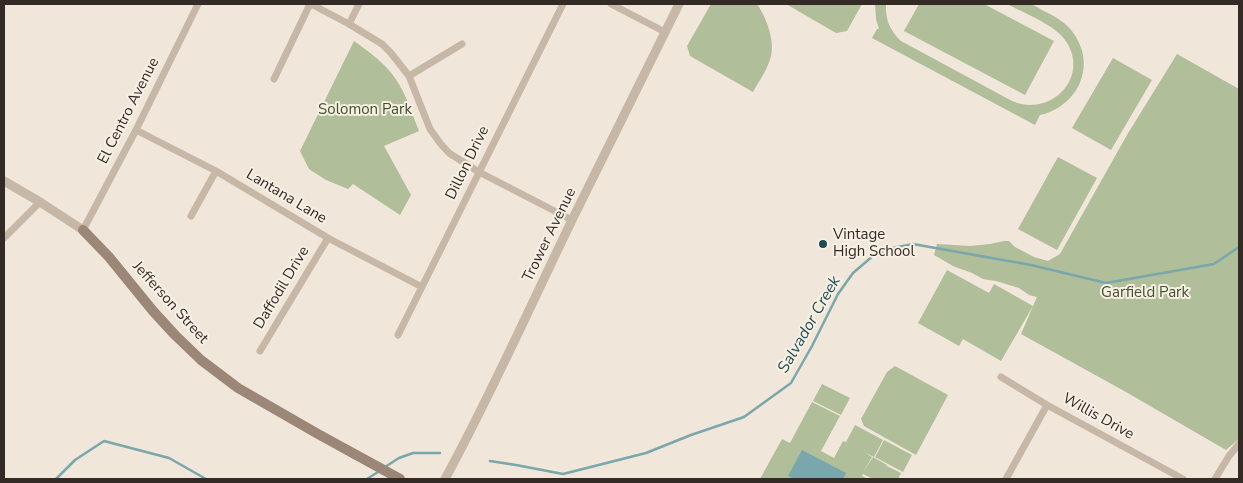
<!DOCTYPE html>
<html>
<head>
<meta charset="utf-8">
<style>
  body { margin:0 }
  #map { position:relative; width:1243px; height:483px; overflow:hidden; background:#f0e6d9; font-family:"Nunito Sans",sans-serif }
  canvas { display:block }
  .frame { position:absolute; inset:0; border:5px solid #342b26; pointer-events:none }
</style>
</head>
<body>
<div id="map">
<canvas width="1243" height="483"></canvas>
<div class="frame"></div>
</div>
<script>
const g = document.querySelector('canvas').getContext('2d');
g.lineJoin = 'round';
function fillPath(path, color) {
  g.fillStyle = color;
  g.fill(path, 'evenodd');
}
function strokePath(path, color, width, dash) {
  g.strokeStyle = color;
  g.lineWidth = width;
  g.lineCap = dash ? 'butt' : 'round';
  g.setLineDash(dash || []);
  g.stroke(path);
}
function drawText(font, color, halo, rows, align = 'center') {
  g.font = font + ' "Nunito Sans",sans-serif';
  g.lineWidth = 4;
  g.setLineDash([]);
  g.textBaseline = 'middle';
  g.strokeStyle = halo;
  g.fillStyle = color;
  for (const [text, x, y, turn = 0] of rows) {
    g.save();
    g.translate(x, y);
    g.rotate((+turn || 0) * Math.PI / 180);
    g.textAlign = isNaN(turn) ? turn : align;
    if (halo) g.strokeText(text, 0, 0);
    g.fillText(text, 0, 0);
    g.restore();
  }
}
const green = new Path2D(`
  M711,4H757C766,17 775,40 771,56C768,69 759,81 753,92L690,56L687,46Z
  M786,4H862L847,31L836,33Z
  M875,4H886C885,19 890,31 901,41L1012,101C1052,118 1091,76 1065,40C1055,25 1024,13 1007,4C1014,4 1024,2 1030,4C1035,5 1040,9 1044,11C1056,17 1067,23 1074,34C1097,67 1077,107 1040,115L1035,125L872,38L877,29H879L876,19Z
  M919,4H984L1054,41L1025,95L904,31Z
  M354,41C369,52 384,62 395,78C406,93 412,114 419,131L384,146L411,195L400,215L353,184L348,189L326,180L309,169L300,151Z
  M1177,54L1239,89V439L1226,450L1126,392L1021,334L1037,297L1029,295L1019,288L996,281L983,279L972,273L953,266L934,255L937,244L970,246L990,244L1004,241H1009L1015,247L1034,257L1048,261L1060,254L1127,135Z
  M1113,58L1152,80L1111,150L1072,128Z
  M1058,157L1097,178L1057,250L1018,229Z
  M947,270L989,293L994,284L1033,306L1001,361L963,339L959,346L918,323Z
  M895,366L948,395L916,455L864,426L861,419L887,372Z
  M822,384L850,398L841,415L813,401Z
  M812,402L840,416L821,451L834,458L843,441L846,442L855,425L883,440L874,457L864,452L872,457L862,474L873,457L887,465L885,469L887,466L901,473L898,479H873L863,474L862,476L868,479H760L782,439L790,443Z
  M884,440L912,455L903,472L875,457Z`);
const water = new Path2D(`
  M802,450L846,473L843,479H794L788,476Z`);
const stream = new Path2D(`
  M490,461L516,465L563,474L646,453L691,435L744,417L791,383L812,346L838,294L853,273L874,255L893,248L913,244L1031,265L1106,283L1214,264L1239,247
  M385,467L399,458L413,453H440
  M56,479L75,460L104,441L169,458L206,479
  M367,479L378,472`);
const minor = new Path2D(`
  M311,4L349,24L382,44L391,53L409,76L430,129L440,143L449,153L479,172L572,220
  M611,4L665,32
  M349,24L359,4
  M409,76L462,44
  M274,79L310,4
  M136,130L216,171L328,238L422,287
  M191,216L216,171
  M83,230L136,130L198,4
  M4,238L40,202
  M398,335L563,4
  M260,351L328,238
  M1001,377L1047,405L1183,479
  M1006,479L1047,405
  M1215,479L1229,456L1239,444`);
const tertiary = new Path2D(`
  M4,181L40,202L83,230
  M445,479C492,393 532,302 575,214C609,144 645,74 679,4`);
const secondary = new Path2D(`
  M83,230L109,257L153,311L175,335L201,360L238,388L318,434L400,479`);
const markers = [
  [823,244,5,"#1e4d53"]
];
const parkNames = [
  ["Solomon Park",365,110],
  ["Garfield Park",1145,293]
];
const streetNames = [
  ["El Centro Avenue",129,111,-63],
  ["Dillon Drive",468,163,-64],
  ["Lantana Lane",286,197,31],
  ["Trower Avenue",550,235,-64],
  ["Daffodil Drive",282,288,-59],
  ["Jefferson Street",170,303,48],
  ["Willis Drive",1098,417,29]
];
const poiNames = [
  ["Vintage",833,235],
  ["High School",833,252]
];
const waterNames = [
  ["Salvador Creek",810,325,-60]
];
fillPath(green, '#b0be9a');
fillPath(water, '#79a7ac');
strokePath(stream, '#79a7ac', 2.5);
strokePath(minor, '#c7b7a6', 7);
strokePath(tertiary, '#c7b7a6', 9);
strokePath(secondary, '#9b8677', 10);
for (const [x, y, r, color] of markers) {
  const dot = new Path2D();
  dot.arc(x, y, r, 0, 2 * Math.PI);
  g.fillStyle = color;
  g.fill(dot);
  strokePath(dot, '#f8f0e5', 2);
}
drawText('15px', '#41512b', '#f8f0e5', parkNames);
drawText('15px', '#342b26', '#f8f0e5', streetNames);
drawText('15px', '#342b26', '#f8f0e5', poiNames, 'left');
drawText('italic 16px', '#1e4d53', '#f8f0e5', waterNames);
</script>
</body>
</html>
